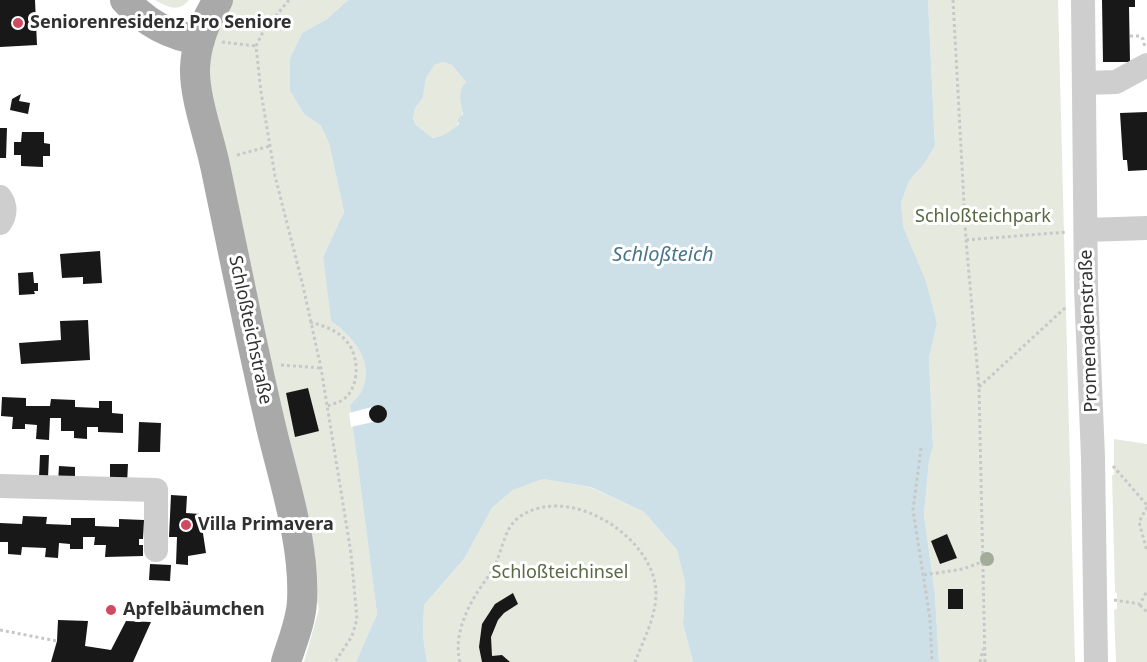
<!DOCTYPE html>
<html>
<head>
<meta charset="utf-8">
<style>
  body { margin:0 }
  canvas { display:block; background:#fff }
</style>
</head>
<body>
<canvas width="1147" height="662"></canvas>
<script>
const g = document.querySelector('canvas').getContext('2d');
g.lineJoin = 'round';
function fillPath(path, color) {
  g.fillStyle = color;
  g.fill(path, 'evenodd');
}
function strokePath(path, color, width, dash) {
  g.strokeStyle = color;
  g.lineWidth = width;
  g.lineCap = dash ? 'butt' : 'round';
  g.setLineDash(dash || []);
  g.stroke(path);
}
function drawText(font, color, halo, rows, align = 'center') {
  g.font = font + ' "Noto Sans",sans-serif';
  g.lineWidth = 6;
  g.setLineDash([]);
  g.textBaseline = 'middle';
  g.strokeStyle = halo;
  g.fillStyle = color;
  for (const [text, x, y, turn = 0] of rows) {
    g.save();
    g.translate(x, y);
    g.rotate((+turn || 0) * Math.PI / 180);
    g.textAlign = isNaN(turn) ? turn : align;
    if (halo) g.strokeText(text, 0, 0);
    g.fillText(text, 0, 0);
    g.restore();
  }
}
const green = new Path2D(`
  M155,0H189C178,13 168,7 155,0Z
  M216,0H348L327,19L302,33L290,58V91L304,114L321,126L329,143L344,212L323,257L331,321C352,336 375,361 362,390C360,395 354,400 350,405L377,614L356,662H304L319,609L267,386L196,46Z
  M928,0H1058L1075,662H939L935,594L924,515L929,461L933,447L929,358L937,324L902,227L901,203L909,181L924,164L935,146Z
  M443,62L452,65L466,82C463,109 466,133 433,138L416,125L413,119L415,108L423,98L426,78L433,65Z
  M1114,439L1147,444V662H1116L1114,610L1117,609V593L1115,592L1112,475H1114Z
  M543,479L590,487L644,512L677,550L685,582L683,624L693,662H427L423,636L424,605L464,559L492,508L513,490Z`);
const water = new Path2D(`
  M348,0H928L935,146L924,164L909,181L901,203L903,227L926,282L937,324L929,358L933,447L929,461L924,515L935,594L939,662H693L683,624L685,582L677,550L644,512L591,487L543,479L513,490L492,508L464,559L424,605L423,636L427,662H356L377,614L350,405C354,400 360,395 362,390C375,361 352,336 331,321L323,257L344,212L329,143L321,126L304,114L290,91V58L302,33L327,19ZM443,62L452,65L466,82C457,93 461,101 463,114L458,119L459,124C451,131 445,136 433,138L416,125L413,119L415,108L423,98L426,78L434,65Z`);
const pier = new Path2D(`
  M372,407L369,414L373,422L351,427L349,413Z`);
const building = new Path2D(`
  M0,0H35L37,45L0,47Z
  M1102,0H1135V7H1129L1130,62H1103Z
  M21,94L19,101L30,103L28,114L10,110L12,99Z
  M1147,112V170L1128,171L1127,160H1123L1120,113Z
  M0,128H7L6,158H0Z
  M22,132H44V143L50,144V156H43V167L21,166V155H14V142H21Z
  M100,251L102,283L83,284V277L62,278L60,254Z
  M33,272L34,283H38V291H34L35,294L19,295L18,273Z
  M88,320L90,360L21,364L19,343L61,340L60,321Z
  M308,388L319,431L295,437L286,393Z
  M2,397L26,398V406H50L51,399L75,400V407L99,408V401H112V413L123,414V433L98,432V427H87V439L74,438V431H61V418H50L49,440L36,439L37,425L25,424V429H12L13,417L1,416Z
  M369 414a9 9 0 1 1 18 0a9 9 0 1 1-18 0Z
  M139,422L161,423L160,452H138Z
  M40,455H49L48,478H39Z
  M110,464H128L127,484H110Z
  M59,466L75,467V483H58Z
  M171,495L187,496L186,513L200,514L206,553L188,556V565L176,564L177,537H169Z
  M23,516L47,517L46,524L71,525V518H95V526L119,527V519L144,520L143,539H139V545H143V556L105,557L106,545H94L95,537H83V549H70V544L59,543L58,558L45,557L46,548L22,547L21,555L8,554V542H0V523L22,524Z
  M947,534L957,558L940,564L931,541Z
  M150,564L171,565L170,581L149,580Z
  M948,589H963V609H948Z
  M513,593L518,604L504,613L498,620L491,637L492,656L502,655L510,662H482L479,647L482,624L495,604Z
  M58,620L88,621L85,646L111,650L126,621L151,622L133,662H51L57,641Z`);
const path = new Path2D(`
  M289,0L264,30L256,46L261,92L275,176L303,286L321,368L351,553L357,619L352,636L335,662
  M953,0L966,240L979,387L985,662
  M1130,36H1139L1143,39L1145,47
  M222,42L256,46
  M237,155L270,146
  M966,240L1067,232
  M310,322C324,326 338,330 347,342C360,357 360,390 341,401C337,403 332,404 328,406
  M281,365L321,368
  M979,387L1066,307
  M921,448L913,510L930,619L932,662
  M1113,466L1147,505
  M1147,507L1139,522L1147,551
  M924,575L963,569L982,562
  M1114,600L1140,604L1147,591
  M1140,605L1147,612
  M0,630L57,641
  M460,662C452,631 472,598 490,574C502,558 502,530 518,518C565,483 645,531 655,583C660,610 644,638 635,662
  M980,662L983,649`);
const minor = new Path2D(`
  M1083,0L1086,288L1093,457L1096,662
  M1085,83L1116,82L1147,65
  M0,197C6,205 6,215 0,223
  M1086,230L1147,228
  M0,486L156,490V550`);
const major = new Path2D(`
  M125,0C146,23 169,36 200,40
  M218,0C205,21 196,43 195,68C194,98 210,139 216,170C234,256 251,342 271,427C284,482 305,544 302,601C301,622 292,642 286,662`);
const trees = [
  [987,559]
];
const markers = [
  [18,23,6,"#d04b5f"],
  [186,525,6,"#d04b5f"],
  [111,610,6,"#d04b5f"]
];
const poiNames = [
  ["Seniorenresidenz Pro Seniore",30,23],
  ["Villa Primavera",198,525],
  ["Apfelbäumchen",123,610]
];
const parkNames = [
  ["Schloßteichpark",983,217],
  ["Schloßteichinsel",560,573]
];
const streetNames = [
  ["Schloßteichstraße",250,330,78],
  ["Promenadenstraße",1089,331,-92]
];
const waterNames = [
  ["Schloßteich",663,255]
];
fillPath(green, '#e5e9de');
fillPath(water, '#cddfe7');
fillPath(pier, '#fff');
fillPath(building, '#181818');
strokePath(path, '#c8c8c8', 3, [3, 3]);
strokePath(minor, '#cecece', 24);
strokePath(major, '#a9a9a9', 30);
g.fillStyle = '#a3ac98';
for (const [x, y] of trees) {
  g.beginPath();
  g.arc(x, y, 7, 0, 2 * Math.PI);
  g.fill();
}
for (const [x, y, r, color] of markers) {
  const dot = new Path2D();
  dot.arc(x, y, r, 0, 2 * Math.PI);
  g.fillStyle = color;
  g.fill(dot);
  strokePath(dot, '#fff', 2);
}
drawText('bold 18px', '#313131', '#fff', poiNames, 'left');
drawText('18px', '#576843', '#fff', parkNames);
drawText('18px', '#313131', '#fff', streetNames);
drawText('italic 20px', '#48758a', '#fff', waterNames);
</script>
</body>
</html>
